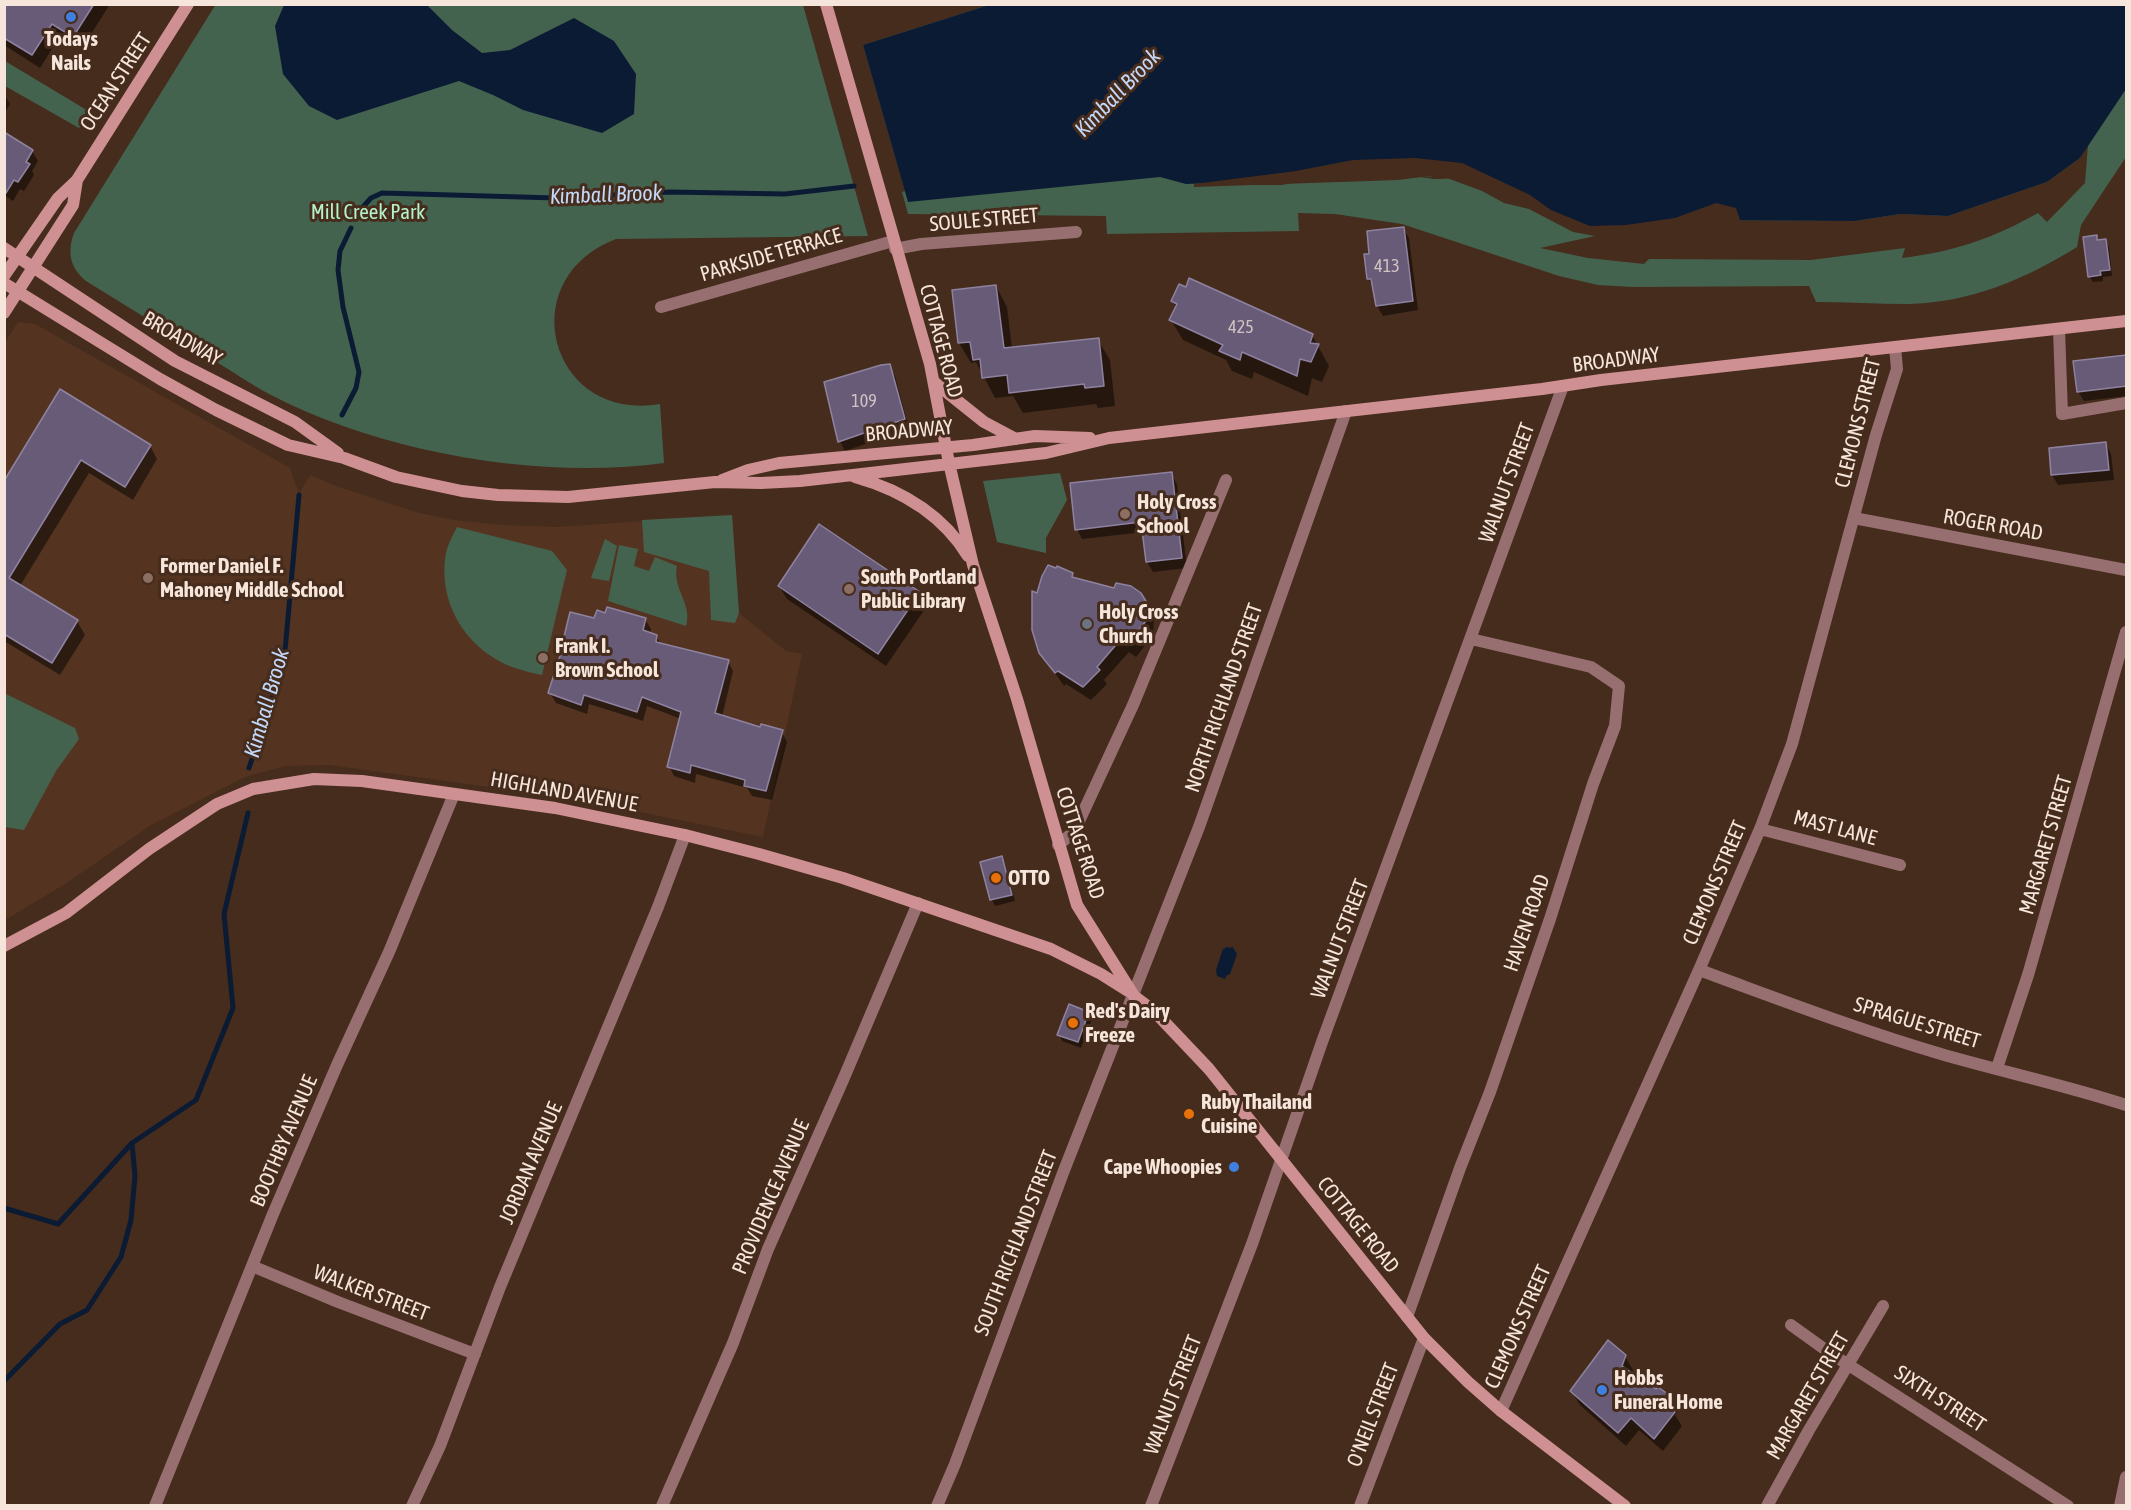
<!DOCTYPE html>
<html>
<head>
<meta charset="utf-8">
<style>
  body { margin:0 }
  #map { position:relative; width:2131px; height:1510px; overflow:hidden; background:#462c1c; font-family:"Asap Condensed",sans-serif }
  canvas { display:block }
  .frame { position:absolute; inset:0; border:6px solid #f6e5db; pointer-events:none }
</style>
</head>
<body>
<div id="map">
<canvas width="2131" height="1510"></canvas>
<div class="frame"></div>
</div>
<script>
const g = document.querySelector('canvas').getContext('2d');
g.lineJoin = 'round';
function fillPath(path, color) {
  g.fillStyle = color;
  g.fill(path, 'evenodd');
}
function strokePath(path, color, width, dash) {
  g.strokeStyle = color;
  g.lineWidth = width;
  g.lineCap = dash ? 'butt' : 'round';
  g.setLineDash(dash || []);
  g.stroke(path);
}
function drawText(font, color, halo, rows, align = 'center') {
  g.font = font + ' "Asap Condensed",sans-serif';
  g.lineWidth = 6;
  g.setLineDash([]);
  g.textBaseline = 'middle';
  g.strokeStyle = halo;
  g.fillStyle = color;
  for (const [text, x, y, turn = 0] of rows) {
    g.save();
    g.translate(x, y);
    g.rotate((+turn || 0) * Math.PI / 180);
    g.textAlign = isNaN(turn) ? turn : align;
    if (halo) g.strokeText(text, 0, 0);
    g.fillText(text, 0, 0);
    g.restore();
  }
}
const built = new Path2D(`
  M18,322L35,324L290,468L299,494L310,475L336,486L419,513L454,520L502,525L558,527L732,515L739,613L786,651L802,654L763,837L570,798L329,765L285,766L245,777L151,825L65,884L5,920L4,344Z`);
const green = new Path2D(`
  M216,4L803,5L868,236L616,239C511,279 550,423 660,404L664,463C540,480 383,453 271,395C250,384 230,370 209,357C168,332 127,306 86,281C70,268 67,252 74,233Z
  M992,4L2126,5V157L2081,225L2077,247C2026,279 1969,303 1908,304C1878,304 1847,302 1816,302L1809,286L1632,287L1598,285L1559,276L1402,224L1335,214L1298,213L1299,231L1107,234L1106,216L908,214L902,192L905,191L863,45ZM2088,145L2085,183L2047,222L2038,213C1994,238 1953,252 1902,258L1905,248L1811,260L1649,259L1644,264L1588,258L1540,248L1595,236L1573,232L1529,209L1504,203L1482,191L1447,178L1434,179L1420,177L1460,175L1698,220L1855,221L1900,214L1948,216L2047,182L2080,158ZM1303,181L1282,185H1199Z
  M5,61L90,112L79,128L5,86Z
  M1060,473L1067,500L1046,538V553L997,542L983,481Z
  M732,515L739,613L735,623L711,620L709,571L644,552L642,520Z
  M457,527L552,551L567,570L542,675C533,673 524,671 515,668C467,651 437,603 446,553C448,544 453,535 457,527Z
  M605,539L617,546L609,581L591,578Z
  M619,545L638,549L634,566L649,571L655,557L677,566C672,589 693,605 686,626L608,601Z
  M4,693L75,728L79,739L56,771L24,830L5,827Z`);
const water = new Path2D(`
  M992,4H2126V89L2080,158L2047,182L1948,216L1900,214L1855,221L1698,220L1591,232L1460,175L1186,184L1160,177L908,202L863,45Z
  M284,5H427L452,30L482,53L510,50L574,18L614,41L636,74L634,114L602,133L523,110L493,95L459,81L337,120L309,106L283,74L275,26Z
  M1232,946L1237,954L1230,974L1226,976L1225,979L1217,976L1216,970L1223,949L1227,947L1231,948Z`);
const pier = new Path2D(`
  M1415,158L1462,163L1530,195L1551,210L1590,226L1626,225L1675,218L1716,203L1736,208L1740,220L1591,235L1460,178L1437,179L1430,176L1398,180L1194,187V184L1296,171L1353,160Z`);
const shadow = new Path2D(`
  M4,4H110L81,50L60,36L40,68L4,45Z
  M4,94L10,104L4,114Z
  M4,134L32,151L38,161L32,171L34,175L24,191L20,189L13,201L4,195Z
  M1403,228L1409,238L1418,310L1383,316L1377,306L1374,289L1368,278L1370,255Z
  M2096,237L2098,242L2106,241L2109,247L2112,276L2103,277V281L2093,282L2089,276Z
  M996,286L1007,307L1012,349L1098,340L1110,360L1115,406L1098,408L1096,404L1023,413L1013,396L995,398L976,362L971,363L959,343Z
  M1172,301L1312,335L1329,366L1322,382L1312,378L1308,396L1254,372L1252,379L1232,371L1226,360L1183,340L1171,320L1177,308Z
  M2126,356V396L2084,401L2078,391Z
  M889,366L895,376L909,429L845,451L840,441Z
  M61,391L150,446L157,459L133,500L89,473L20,586L77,621L85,635L60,675L4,641V484Z
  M2106,444L2111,454L2114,480L2058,485L2052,475Z
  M1171,474L1177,484L1187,568L1153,572L1147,562L1144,532L1082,539L1077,529Z
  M1072,574L1076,580L1140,594L1154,618L1153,635L1136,657L1129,652L1104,680L1107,684L1091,700L1066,684L1064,686L1041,652L1033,630V593L1039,595Z
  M779,586L919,593L927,606L886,666L787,599Z
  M645,619L651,629L650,634L656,636L661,644L728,661L733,671L722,717L761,729L782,732L787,742L772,800L752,796L747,788L696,774L695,783L674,776L669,766L681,719L647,706L643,721L589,704L587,714L556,703L550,693L595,620Z
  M1001,858L1005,864L1015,901L995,906L992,900L982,863Z
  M1088,1013L1092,1019L1081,1048L1062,1041L1059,1034Z
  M1625,1356L1633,1370L1631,1374L1671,1398L1678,1411L1675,1415L1682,1426L1663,1451L1639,1430L1626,1446L1580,1405L1572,1392Z`);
const stream = new Path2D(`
  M362,208L371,198L382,193L556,198L670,192L785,194L854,186
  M342,415L356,388L359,372L343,307L338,270L340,251L351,228
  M249,768L284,662L299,495
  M4,1208L58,1224L132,1143L196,1100L233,1008L224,914L248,813
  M4,1381L60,1324L87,1310L121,1257L131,1220L135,1176L132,1143`);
const building = new Path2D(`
  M4,4H94L73,37L52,24L32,55L4,38Z
  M4,132L33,150L26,162L30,164L18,182L14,180L4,196Z
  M1404,227L1413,301L1376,306L1371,279H1367L1364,254H1369L1367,231Z
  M2097,235V240L2106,239L2110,270L2100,271L2101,275L2088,277L2083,237Z
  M1189,278L1313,334L1310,343L1319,344L1311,362L1300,359L1297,376L1242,352L1240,360L1219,351L1223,345L1169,320L1177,304L1171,301L1179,284L1186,287Z
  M996,285L1004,348L1099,338L1104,386L1085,388L1084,384L1009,393L1007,375L982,378L980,359L973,360L970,342L958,343L952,290Z
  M2127,355V386L2077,392L2073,361Z
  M890,364L905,419L838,442L824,382L881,365Z
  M60,389L151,445L125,487L81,460L9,578L78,620L52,663L4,634V481Z
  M2106,442L2109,470L2051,475L2049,448Z
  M1172,472L1182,558L1146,562L1141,522L1075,530L1070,483Z
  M819,524L920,592L878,654L778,586Z
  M1048,565L1056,568L1057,566L1073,573L1072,577L1114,588L1116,583L1131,586L1141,593L1147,603L1146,621L1127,644L1121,639L1097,667L1100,670L1083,687L1058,671L1055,673L1039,653L1032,630V591L1037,593L1042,576Z
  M607,607L646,618L643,630L657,635L656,642L729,660L715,713L760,727L761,724L783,730L766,791L744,786L745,780L691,765L690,773L667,767L681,712L642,697L637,712L584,695L581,705L548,693L561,653H560L570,612L594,618L597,610L605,613Z
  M1002,856L1012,895L990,900L980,862Z
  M1069,1004L1089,1012L1078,1042L1057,1035Z
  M1608,1340L1626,1355L1622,1366L1656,1389L1658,1387L1672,1397L1666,1403L1675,1412L1654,1439L1631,1418L1618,1433L1570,1391Z`);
const street = new Path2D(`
  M895,249L921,244L1076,232
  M661,307L893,241
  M2059,329L2062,414L2126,403
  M1854,518L2126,570
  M1760,829L1900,865
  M1058,845L1074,832L1133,705L1226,480
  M1699,970C1779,999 1859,1030 1941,1054C2003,1072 2065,1085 2126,1105
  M1997,1068L2028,975L2126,632
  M252,1266L338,1302L475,1354
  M1407,1317L1460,1168L1490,1092L1550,919L1593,784L1615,726L1619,686L1591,667L1471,639
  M1791,1325L1830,1353L2068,1506
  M1501,1411L1699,970L1760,829L1792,744L1876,435L1897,369L1895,347
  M155,1506L273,1214L337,1065L389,952L454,794
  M412,1506L440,1446L500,1287L658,907L685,835
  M662,1506L733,1343L768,1249L843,1080L918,903
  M937,1506L955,1464L1063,1173L1199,827L1346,411
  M1151,1506L1252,1244L1322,1042L1563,386
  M1360,1506L1424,1338
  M1767,1506L1809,1430L1883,1306
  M2120,1506L2126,1477`);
const secondary = new Path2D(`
  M826,4L930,364L949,463L973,565L1017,699L1077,905L1134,996L1154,1011L1209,1069L1424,1338L1468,1382L1501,1411L1625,1506
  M4,248L175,361L295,422L338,453
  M4,276L58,198L77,180L188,4
  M4,283L160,379L216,410L288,445L344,458L396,477L462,491L498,495L568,497L715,482L761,483L800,481L1046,453L1109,438L1542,389L1601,380L2126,321
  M4,313L73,205L77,180
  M934,382L984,422L1016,439
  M855,477C901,490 942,514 968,556
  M722,480L748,470L779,463L973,445L1035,436L1090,438
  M4,946L66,913L149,849L217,804L253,789L314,779L362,781L555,808L685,835L759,854L843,878L1051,949L1101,974L1128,991`);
const markers = [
  [71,17,6,"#3f7fe0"],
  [1125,514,6,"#8d6e63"],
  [148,578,6,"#8d6e63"],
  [849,589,6,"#8d6e63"],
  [1087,624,6,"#6b7280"],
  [543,658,6,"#8d6e63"],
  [996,878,6,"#e8710a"],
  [1073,1023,6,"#e8710a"],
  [1189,1114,6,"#e8710a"],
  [1234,1167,6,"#3f7fe0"],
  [1602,1390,6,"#3f7fe0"]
];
const numberNames = [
  ["413",1387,266],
  ["425",1241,327],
  ["109",864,401]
];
const poiNames = [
  ["Todays",71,39,"center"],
  ["Nails",71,63,"center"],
  ["Holy Cross",1137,502],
  ["School",1137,526],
  ["Former Daniel F.",160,566],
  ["Mahoney Middle School",160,590],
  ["South Portland",861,577],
  ["Public Library",861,601],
  ["Holy Cross",1099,612],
  ["Church",1099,636],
  ["Frank I.",555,646],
  ["Brown School",555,670],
  ["OTTO",1008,878],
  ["Red's Dairy",1085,1011],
  ["Freeze",1085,1035],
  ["Ruby Thailand",1201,1102],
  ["Cuisine",1201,1126],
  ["Cape Whoopies",1222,1167,"right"],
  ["Hobbs",1614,1378],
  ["Funeral Home",1614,1402]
];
const streetNames = [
  ["OCEAN STREET",116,82,-57],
  ["SOULE STREET",984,220,-5],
  ["PARKSIDE TERRACE",771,255,-16],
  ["BROADWAY",182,339,30],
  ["COTTAGE ROAD",941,341,75],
  ["BROADWAY",1616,360,-7],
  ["CLEMONS STREET",1858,423,-76],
  ["BROADWAY",909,431,-5],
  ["WALNUT STREET",1507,483,-70],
  ["ROGER ROAD",1993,525,10],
  ["NORTH RICHLAND STREET",1224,698,-71],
  ["HIGHLAND AVENUE",564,792,10],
  ["MAST LANE",1835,828,15],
  ["COTTAGE ROAD",1080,843,72],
  ["MARGARET STREET",2046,845,-74],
  ["CLEMONS STREET",1715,883,-67],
  ["HAVEN ROAD",1527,923,-71],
  ["WALNUT STREET",1340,939,-69],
  ["SPRAGUE STREET",1917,1023,17],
  ["BOOTHBY AVENUE",284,1141,-67],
  ["JORDAN AVENUE",531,1163,-67],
  ["PROVIDENCE AVENUE",771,1197,-67],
  ["COTTAGE ROAD",1358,1225,51],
  ["SOUTH RICHLAND STREET",1016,1243,-69],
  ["WALKER STREET",371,1293,21],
  ["CLEMONS STREET",1518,1327,-66],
  ["WALNUT STREET",1173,1395,-69],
  ["MARGARET STREET",1808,1396,-60],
  ["SIXTH STREET",1940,1399,33],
  ["O'NEIL STREET",1373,1415,-69]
];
const parkNames = [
  ["Mill Creek Park",368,212]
];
const waterNames = [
  ["Kimball Brook",1118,93,-46],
  ["Kimball Brook",606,195,-2],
  ["Kimball Brook",267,703,-74]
];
fillPath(built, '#543420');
fillPath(green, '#44634f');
fillPath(water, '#0b1b34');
fillPath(pier, '#462c1c');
fillPath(shadow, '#0007');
strokePath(stream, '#0b1b34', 5);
fillPath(building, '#675b77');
strokePath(building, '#8f82a0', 1.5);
strokePath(street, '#976f71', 12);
strokePath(secondary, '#cf9093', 12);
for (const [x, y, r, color] of markers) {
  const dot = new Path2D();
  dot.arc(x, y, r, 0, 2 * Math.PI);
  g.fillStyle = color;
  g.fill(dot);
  strokePath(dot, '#462c1c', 2);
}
drawText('18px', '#d2c2c2', null, numberNames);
drawText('bold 21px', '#f6e5db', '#462c1c', poiNames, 'left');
drawText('21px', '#f6e5db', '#462c1c', streetNames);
drawText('21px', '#b4f2c9', '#462c1c', parkNames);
drawText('italic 22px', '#c3d8f8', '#462c1c', waterNames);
</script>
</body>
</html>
